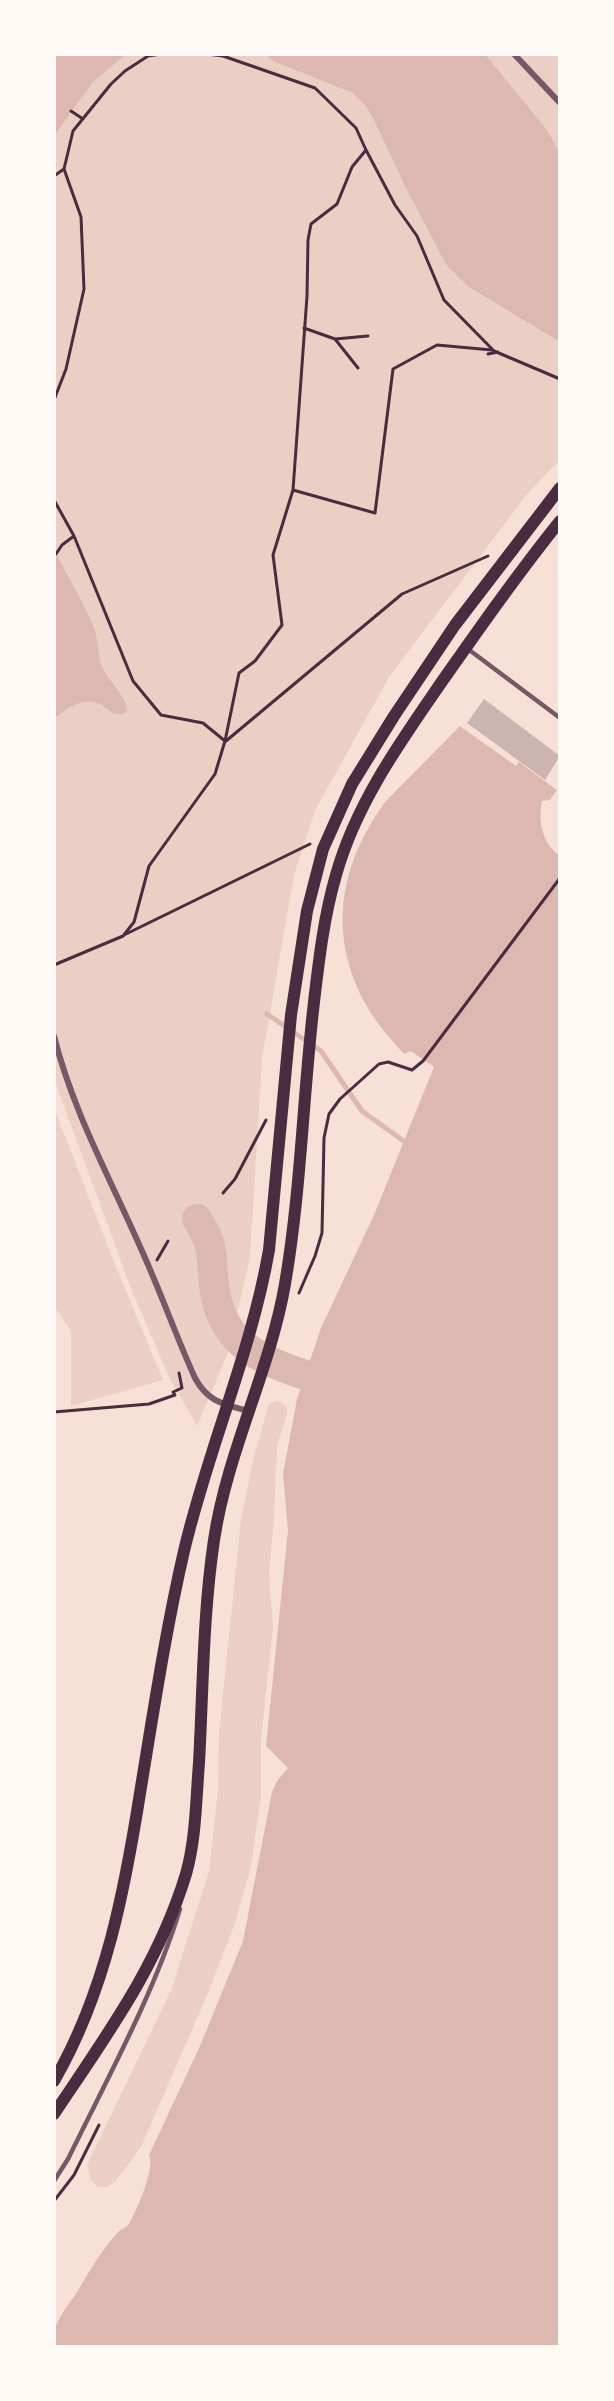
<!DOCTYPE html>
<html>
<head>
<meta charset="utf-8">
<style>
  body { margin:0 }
  #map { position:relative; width:614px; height:2401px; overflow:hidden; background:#f7e1d7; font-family:Commissioner,sans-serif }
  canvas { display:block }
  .frame { position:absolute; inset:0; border:56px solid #fffaf5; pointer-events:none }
</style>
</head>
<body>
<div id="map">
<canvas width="614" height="2401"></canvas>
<div class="frame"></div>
</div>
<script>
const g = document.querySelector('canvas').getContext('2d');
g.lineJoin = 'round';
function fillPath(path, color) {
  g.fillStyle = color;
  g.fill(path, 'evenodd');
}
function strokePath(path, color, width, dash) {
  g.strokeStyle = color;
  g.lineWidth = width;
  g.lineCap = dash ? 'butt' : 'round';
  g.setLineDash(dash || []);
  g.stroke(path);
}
const green = new Path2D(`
  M54,54H560V460L528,493L389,677L315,811L294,875L262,1059L250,1257L228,1353L197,1426L169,1377L132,1291L54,1079Z
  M54,1108L114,1262L163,1380L71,1406V1331L54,1306Z
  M277,1400L287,1407V1414L277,1446L274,1518L269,1575L273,1626L261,1741V1796L251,1866L235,1923L208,1993L141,2147L115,2182L107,2187H98L91,2181L87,2165L172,1988L209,1871L218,1790L219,1732L241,1520L254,1456L269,1404Z`);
const water = new Path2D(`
  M54,54H126L92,83L54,136Z
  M266,54H485L546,129L560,153V342L469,287L447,266L405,186L375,122L366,106L353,93L273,61Z
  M54,550C68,577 83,601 94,628C99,641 97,657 103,669C110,683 127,696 127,712C112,719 110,708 98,703C83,697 64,709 54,719Z
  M460,726L516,766L519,762L557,790L550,800L542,801C538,822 542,843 560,856V2347H54C54,2343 53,2337 54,2333C57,2317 71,2302 79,2289C90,2269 103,2249 118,2232C121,2229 126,2228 129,2224C136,2212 156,2167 149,2155L200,2046L243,1941L272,1792L277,1781L288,1768L266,1746L288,1530L283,1474L297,1399L321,1328L374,1215L434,1067L411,1051L404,1054C390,1038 375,1022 365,1003C327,933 340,863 386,801Z`);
const stream = new Path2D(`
  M267,1014L321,1051L362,1111L405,1142`);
const river = new Path2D(`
  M197,1219C214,1244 211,1256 214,1285C220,1341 257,1359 305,1375`);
const building = new Path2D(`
  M484,699L560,756L545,780L467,723Z`);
const path = new Path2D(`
  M207,54L223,56L315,88L356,128L366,150
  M71,111L83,119
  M54,176L64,169L73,131L111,84L125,71L148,56L161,54
  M304,328L335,339L358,368
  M335,339L368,336
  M488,354L498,352
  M54,400L66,369L84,289L81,217L64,169
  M293,490L375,513L393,369L437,345L492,350
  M54,500L74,536L133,681L161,715L203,723L225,741L215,774L149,866L134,922L123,936L54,965
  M56,554L62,545L74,536
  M225,741L239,673L255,661L282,625L273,555L293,490L307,296L308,240L311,224L337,204L352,167L366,150L395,205L417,236L444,300L494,351L560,379
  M226,741L402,594L488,556
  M124,935L310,844
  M223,1193L235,1179L266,1120
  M157,1260L168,1241
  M299,1293L315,1256L322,1233L324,1138L329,1114L340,1099L379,1064L388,1062L412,1070L423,1061L560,878
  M54,1412L149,1404L175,1395L173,1392L182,1388L179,1373
  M54,2201L74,2175L99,2125`);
const service = new Path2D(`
  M468,649L560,718
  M54,2181L68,2159C107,2079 154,1994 180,1909`);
const minor = new Path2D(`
  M514,54L560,103
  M54,1036C73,1112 111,1180 142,1251C161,1293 176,1336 195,1378C208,1402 223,1404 248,1411`);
const secondary = new Path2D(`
  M54,2081C106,1991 125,1889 141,1787C154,1708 166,1629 184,1551C208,1449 251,1353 269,1250L291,1015L307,911L323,849L352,784L394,716L455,625L560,488
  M54,2114C106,2036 158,1966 186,1874C196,1839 196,1799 199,1763C203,1689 203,1614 214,1540C227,1452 270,1371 285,1284C301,1191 303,1095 314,1002C319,959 324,916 336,875C356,803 401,741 443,680C481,626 519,572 560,521`);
fillPath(green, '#ebcfc5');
fillPath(water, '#dcb8b0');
strokePath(stream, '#dcb8b0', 5);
strokePath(river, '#dcb8b0', 30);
fillPath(building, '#ccb4b1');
strokePath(path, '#4a2c40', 3);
strokePath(service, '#755966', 4.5);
strokePath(minor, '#755966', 6);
strokePath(secondary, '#4a2c40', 12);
</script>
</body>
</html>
